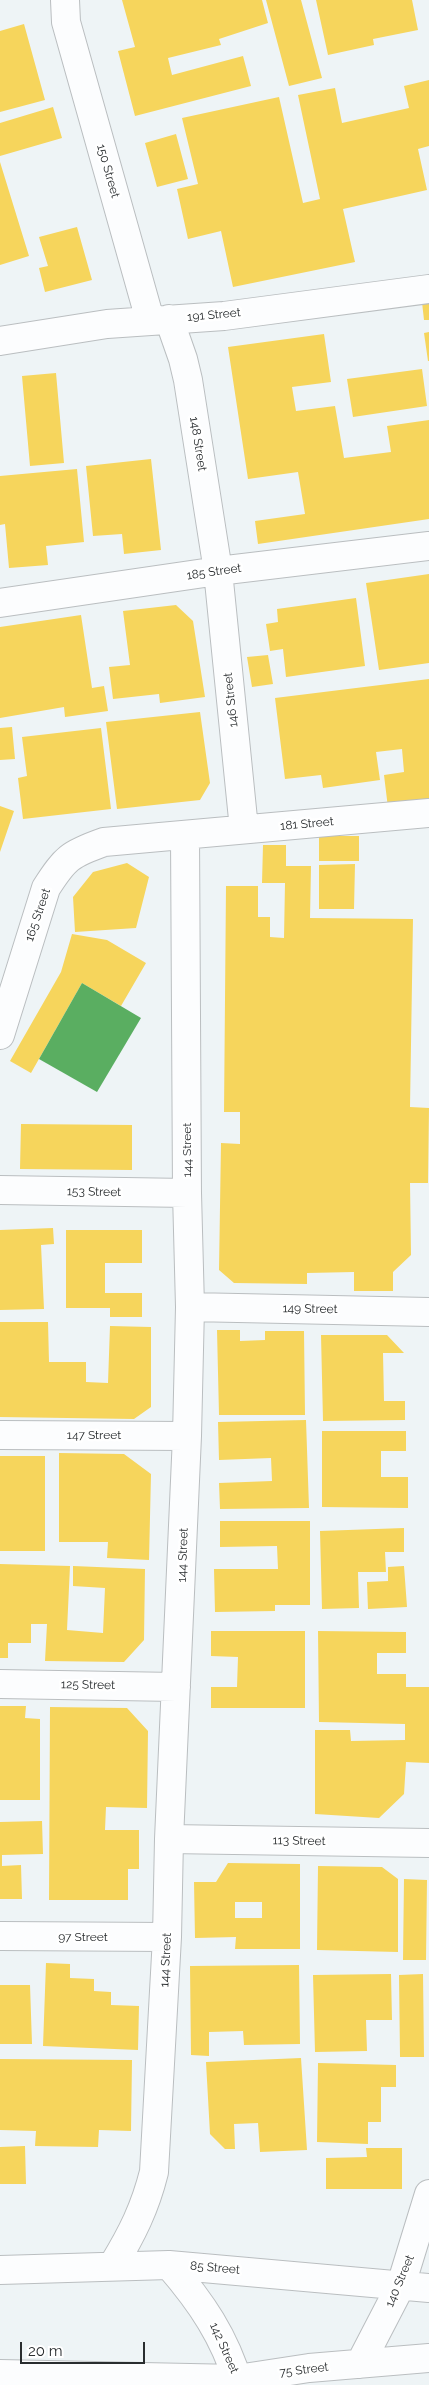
<!DOCTYPE html>
<html>
<head>
<meta charset="utf-8">
<style>
  body { margin:0 }
  #map { position:relative; width:429px; height:2385px; overflow:hidden; background:#eef4f6; font-family:Raleway,sans-serif }
  canvas { display:block }
  .scale { position:absolute; left:20px; top:2342px; width:125px; height:22px; box-sizing:border-box; border:2px solid #292d2f; border-top:0; padding-left:6px; font-size:15px; line-height:18px; white-space:nowrap; color:#292d2f; -webkit-text-stroke:4px #fff; paint-order:stroke }
</style>
</head>
<body>
<div id="map">
<canvas width="429" height="2385"></canvas>
<div class="scale">20 m</div>
</div>
<script>
const g = document.querySelector('canvas').getContext('2d');
g.lineJoin = 'round';
function fillPath(path, color) {
  g.fillStyle = color;
  g.fill(path, 'evenodd');
}
function strokePath(path, color, width, dash) {
  g.strokeStyle = color;
  g.lineWidth = width;
  g.lineCap = dash ? 'butt' : 'round';
  g.setLineDash(dash || []);
  g.stroke(path);
}
function drawText(font, color, halo, rows, align = 'center') {
  g.font = font + ' Raleway,sans-serif';
  g.lineWidth = 5;
  g.setLineDash([]);
  g.textBaseline = 'middle';
  g.strokeStyle = halo;
  g.fillStyle = color;
  for (const [text, x, y, turn = 0] of rows) {
    g.save();
    g.translate(x, y);
    g.rotate((+turn || 0) * Math.PI / 180);
    g.textAlign = isNaN(turn) ? turn : align;
    if (halo) g.strokeText(text, 0, 0);
    g.fillText(text, 0, 0);
    g.restore();
  }
}
const homes = new Path2D(`
  M122,0H262L268,23L219,39L221,45L168,58L172,75L243,56L251,86L135,116L118,51L135,47Z
  M266,0H301L322,78L289,86Z
  M316,0H412L418,30L373,39L374,45L328,55Z
  M24,24L45,100L0,112V31Z
  M429,80V146L418,149L427,190L343,209L355,262L233,287L221,231L188,239L177,189L198,184L182,118L279,97L303,203L320,199L298,95L335,88L342,123L409,108L404,86Z
  M53,107L62,138L0,156V123Z
  M176,134L188,179L157,187L145,143Z
  M0,162L29,256L0,265Z
  M77,227L92,280L45,292L39,268L48,266L39,237Z
  M429,301V320H424L422,302Z
  M429,332V361H428L424,333Z
  M324,334L331,382L292,387L296,411L335,406L344,458L391,452L387,426L429,420V519L258,544L255,521L305,514L298,472L248,479L228,347Z
  M422,369L427,406L353,417L347,379Z
  M56,373L64,463L30,466L22,376Z
  M151,459L161,550L124,554L122,534L93,536L86,466Z
  M77,469L84,542L46,546L48,565L9,568L5,524L0,525V476Z
  M429,574V663L379,670L366,583Z
  M356,598L365,666L286,677L283,649L270,651L266,624L278,622L277,609Z
  M176,605L193,621L205,697L160,703L159,694L113,699L109,667L130,665L123,611Z
  M81,615L92,688L104,686L108,711L65,717L64,707L0,718V627Z
  M268,655L273,684L252,687L247,657Z
  M429,679V803L388,808L384,775L404,772L402,749L376,752L380,780L323,788L321,775L285,779L275,698Z
  M200,712L210,783L200,800L117,809L106,722Z
  M12,727L15,759L0,760V728Z
  M101,728L111,809L23,819L18,778L27,776L22,737Z
  M0,806L14,811L0,852Z
  M319,836H359V861H319Z
  M263,845H286V866H311L310,918L413,919L410,1107L429,1108L428,1183H410L411,1255L393,1272V1291H354V1272L307,1273V1284L234,1283L219,1270L221,1143L240,1144V1112H224L226,886H258V917H270V937L284,938L285,883H262Z
  M127,863L149,877L136,928L75,932L73,897L93,872Z
  M355,864L354,909H319V865Z
  M72,934L107,940L146,963L121,1006L82,983L31,1073L10,1061L61,972Z
  M21,1124L132,1125V1170L20,1169Z
  M53,1228L54,1244L41,1245L44,1309L0,1310V1230Z
  M66,1230H142V1263H105V1293H142V1317H110V1308H66Z
  M0,1322H48L49,1362H86V1382L108,1383L110,1326L151,1327V1407L134,1419L0,1417Z
  M217,1330H240V1341L265,1340V1331H304L305,1415H219Z
  M321,1335H387L404,1353H383L384,1401H405V1420L323,1421Z
  M306,1420L309,1508L220,1509L219,1483L272,1481L271,1458L219,1460L218,1422Z
  M322,1431H406V1451H381V1477H408V1508L322,1507Z
  M59,1453L124,1454L151,1474L149,1560L107,1558L108,1542H59Z
  M0,1456H45V1551H0Z
  M220,1521H310V1605H275V1611L215,1612L214,1569H278L277,1546L220,1547Z
  M404,1528V1552H385L386,1572H358L359,1608L322,1609L320,1531Z
  M0,1564L70,1566L67,1630L103,1633L105,1588L73,1586V1566L145,1569L144,1640L124,1662L45,1661L47,1624H31V1643H8V1658H0Z
  M404,1566L407,1607L368,1609L367,1582L388,1581V1567Z
  M211,1631H305V1708H211V1687H237L238,1657L211,1656Z
  M318,1631L406,1632V1653H377V1674H406V1687H429V1763L406,1762L404,1794L379,1818L315,1814V1730H350L351,1741L405,1740V1724L319,1722Z
  M0,1706H26L25,1718L40,1719V1800H0Z
  M50,1707L127,1708L148,1731L147,1808L106,1807L105,1830H139V1869H128V1900H49Z
  M42,1821L43,1854L2,1855V1866L21,1865L22,1899H0V1822Z
  M228,1863L300,1864V1949H235L236,1937L195,1938L194,1882H216ZM235,1902H262V1918H235Z
  M318,1866L382,1867L398,1879V1952L317,1950Z
  M404,1879L427,1880L426,1960H403Z
  M46,1963L70,1964V1978L94,1979V1991L111,1992V2005L139,2006L138,2050L43,2046Z
  M299,1965L300,2044L244,2045L243,2031L209,2032V2056L191,2055L190,1966Z
  M391,1974L392,2020H366L367,2051L315,2052L313,1975Z
  M423,1974L424,2057H400L399,1975Z
  M0,1985H30L32,2044H0Z
  M301,2058L307,2150L260,2152L258,2123L234,2124L235,2149H225L210,2134L206,2062Z
  M0,2059L132,2060L131,2131L99,2130L98,2147L35,2146L36,2131L0,2130Z
  M318,2063L396,2065V2087H381V2122H368V2144L317,2142Z
  M25,2146L26,2184H0V2147Z
  M366,2148H402V2189H326V2158L367,2157Z`);
const public = new Path2D(`
  M82,983L141,1018L97,1092L39,1059Z`);
const minor = new Path2D(`
  M65,0L66,22L150,320
  M169,319L183,359L188,380L218,571L244,829
  M0,341L107,324L224,316L429,289
  M0,603L218,571L429,546
  M0,1035L46,888C65,858 70,854 104,842L429,813
  M0,1190L187,1193
  M190,1307L429,1312
  M0,1435L187,1436
  M0,1684L176,1687
  M169,1839L429,1843
  M0,1936L167,1937
  M113,2265C132,2234 145,2208 154,2172L167,1937L169,1839L187,1436L190,1307L187,1193L185,835
  M169,2265C201,2302 225,2337 239,2385
  M0,2270L169,2265L429,2288
  M360,2364L401,2285L429,2194
  M0,2374L237,2379L309,2368L429,2358`);
const streetNames = [
  ["150 Street",108,171,74],
  ["191 Street",214,315,-5],
  ["148 Street",198,444,81],
  ["185 Street",214,572,-8],
  ["146 Street",231,700,-96],
  ["181 Street",307,824,-5],
  ["165 Street",38,915,-71],
  ["144 Street",187,1150,-90],
  ["153 Street",94,1192,1],
  ["149 Street",310,1309,1],
  ["147 Street",94,1435],
  ["144 Street",183,1555,-88],
  ["125 Street",88,1685,1],
  ["113 Street",299,1841,1],
  ["97 Street",83,1937],
  ["144 Street",166,1960,-87],
  ["85 Street",215,2268,5],
  ["140 Street",400,2281,-67],
  ["142 Street",224,2348,66],
  ["75 Street",304,2370,-7]
];
fillPath(homes, '#f6d55c');
fillPath(public, '#5aae61');
strokePath(minor, '#babec0', 30);
strokePath(minor, '#fcfdfe', 28);
drawText('12px', '#292d2f', '#fff', streetNames);
</script>
</body>
</html>
